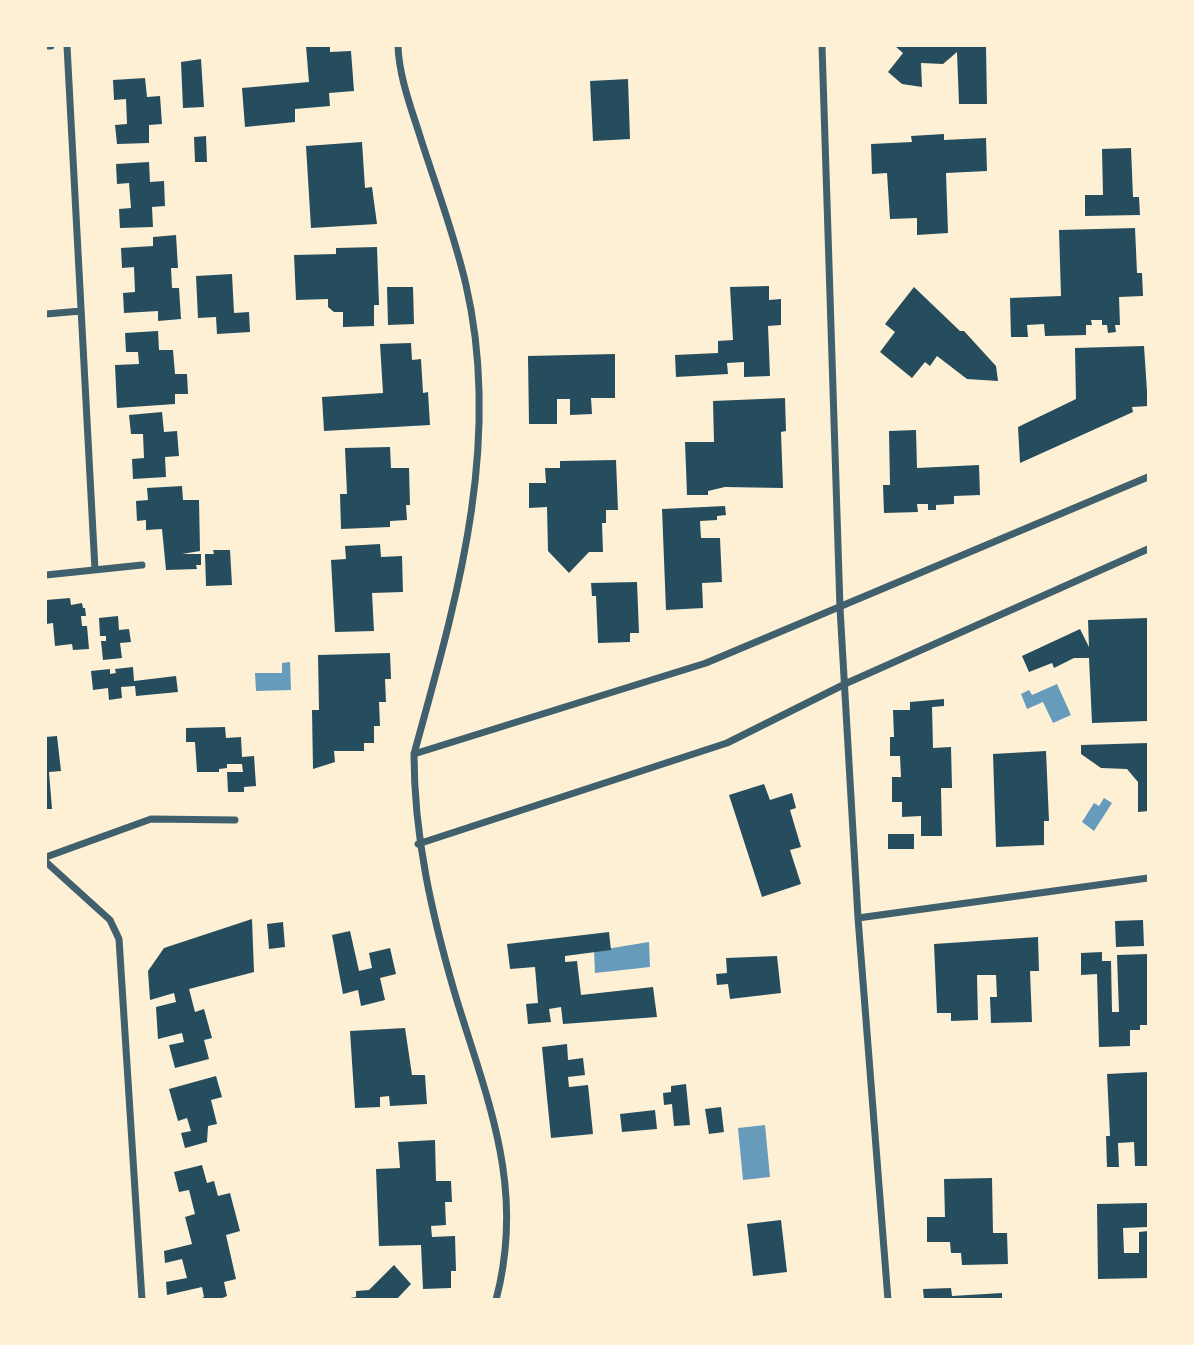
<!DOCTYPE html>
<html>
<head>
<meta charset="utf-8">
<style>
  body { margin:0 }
  #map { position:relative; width:1194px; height:1345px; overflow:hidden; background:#fdf0d5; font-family:"IBM Plex Sans",sans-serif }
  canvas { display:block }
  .frame { position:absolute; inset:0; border:47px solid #fdf0d5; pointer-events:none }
</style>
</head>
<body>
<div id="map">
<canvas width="1194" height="1345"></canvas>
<div class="frame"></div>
</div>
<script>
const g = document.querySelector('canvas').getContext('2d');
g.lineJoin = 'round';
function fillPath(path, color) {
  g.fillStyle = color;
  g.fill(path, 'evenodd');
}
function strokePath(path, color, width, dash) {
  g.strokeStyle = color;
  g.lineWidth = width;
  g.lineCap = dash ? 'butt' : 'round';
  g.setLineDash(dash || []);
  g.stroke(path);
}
const water = new Path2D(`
  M290,662L291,690L256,691L255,673H282V663Z
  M1057,684L1071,715L1053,723L1043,702L1027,709L1021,694L1029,690L1032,695Z
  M1104,798L1112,803L1094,831L1082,822L1094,803L1099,806Z
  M649,942L650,967L595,973L594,951Z
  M765,1125L770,1177L743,1180L738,1128Z`);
const building = new Path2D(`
  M306,46H330V52L351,51L354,91L329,93L330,106L295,109V122L245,127L242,88L309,82Z
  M895,46H986L987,104H959L957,52L943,64L921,63L922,87L902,84L888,72L903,53Z
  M201,59L204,107L183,108L181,62Z
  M145,78L147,97L160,96L162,124L149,125V143L117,144L115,125L127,124L126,99L114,100L113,80Z
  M628,79L630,139L593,141L590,81Z
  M944,134V140L986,138L987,171L946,173L948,233L917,235V218L890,219L887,173L872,174L871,144L912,142L911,136Z
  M206,136L207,162H195L194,137Z
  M362,142L365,188L372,187L377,224L311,228L306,146Z
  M1131,148L1133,197H1139L1140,215L1085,216V195H1103L1102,149Z
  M149,162L150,182L164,181L165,206L152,207L153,227L120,228L119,209L131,208L129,183L117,184L116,164Z
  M1135,228L1137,273H1142L1143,296L1119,297L1120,325H1115L1116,332L1108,333L1107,325H1102V320H1091L1092,325H1086V335L1045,336L1044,324L1027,325L1028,337H1011L1010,298L1061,296L1059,230Z
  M176,235L178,268H171L172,288H179L181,319L158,321V311L124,313L123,293L135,292L134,267L122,268L121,248L153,246V237Z
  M377,247L379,305H374V326L343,327V312H334L328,307V299L296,300L294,255L336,254V248Z
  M232,274L234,313L249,312L250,332L217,334L216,317L198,318L196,276Z
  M769,286V300L781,299V325L768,326L770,376L744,377V362L727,363L728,374L676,377L675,355L718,353V341L733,340L730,287Z
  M387,287H413L414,324L388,325Z
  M914,287L960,331H964L996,366L998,381L967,379L937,356L930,366L925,362L912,378L880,352L895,332L885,324Z
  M158,331L159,350H173L175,374H187L188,394H175V404L117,408L115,365L139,364L138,352H126L125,333Z
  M411,343L412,360L421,359L423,393L428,392L430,425L324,431L322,397L383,393L380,344Z
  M1144,346L1148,406L1132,407L1133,412L1020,463L1018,427L1076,399L1075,348Z
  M615,354V398H591L592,414L570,415V399H557V424H529L528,356Z
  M785,398L786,431L781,432L783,488L725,487L708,491V495H687L685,442H714L713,401Z
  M162,412L164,432L177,431L179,456L165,457L166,477L133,479L132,459L144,458L143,434H131L129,415Z
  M916,430L917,468L979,465L980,495L954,496V504L936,505V510H928V504H917L918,512L884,513L883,485H890L889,431Z
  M390,447L391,468H409L410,505H406L407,520L390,521V527L341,529L340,494H347L345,448Z
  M616,460L618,510H606V523H602L603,552H589L569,573L548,551L547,507L529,508V483H546L545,468H560V461Z
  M182,486L183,500H199L200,551L182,554H201V565H196L197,569L166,570L162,529L146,530V520L137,521L136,501L148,500L147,488Z
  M725,506L726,515L717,516V520L700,521L701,538H720L722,582L702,583L703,608L666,610L662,509Z
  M380,544L381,557L402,556L403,592L372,593L374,631L335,632L331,560L346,559L345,546Z
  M213,550H230L232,585L206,586L205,554H214Z
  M637,582L639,633H630V642L598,643L596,596H592L591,583Z
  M70,598L71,605L82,603L83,608H85L86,616H81L82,626H87L89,649L73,650L72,644L55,646L53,623L46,624V600Z
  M118,616L119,630L129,629L131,642L120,643L122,658L103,660L101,641H106V636H100L99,618Z
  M1148,618V721L1092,723L1089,658H1074L1054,668L1052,663L1029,672L1022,656L1080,629L1089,647L1088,620Z
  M390,653L391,679H385L386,702H379L380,726H374V743H364V751H334L335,762L313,769L312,710H319L318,655Z
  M133,667L134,681L176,676L178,692L136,696L135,686L121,687L122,698L109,700L108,688L93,690L91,671L110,669V674L116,673L115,669Z
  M944,699V706L932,707L933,748L951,747L952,788H941L942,836H921V816L902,817V802H892V777H901L900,756H890V737H894L893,710H910V702Z
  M225,727L226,738L241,737L242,757L254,756L256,786L244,787V792H228L227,772H243L242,764H227V768L219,769V772H197L195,742H186V728Z
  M57,736L61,771L49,772L52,809H46V737Z
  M1148,743V811L1138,812V782L1127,769L1101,768L1081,754V745Z
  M1046,751L1049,821H1044V845L996,847L993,754Z
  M764,784L770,800L792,793L796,808L790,810L801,847L790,850L801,884L762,897L729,795Z
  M888,834H914V849H888Z
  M252,919L254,972L189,989L195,1012L204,1009L212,1038L204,1040L209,1059L175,1068L169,1045L184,1042L182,1033L158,1039L156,1007L176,1002L174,993L150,1000L148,971L164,948Z
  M1143,920L1144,946L1116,947L1115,921Z
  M283,922L285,947L269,949L267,924Z
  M350,931L359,971L372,968L369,953L390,948L396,974L380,978L385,1000L361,1006L358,990L343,994L332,935Z
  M609,932L611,950L565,956V962L577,961L581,995L653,987L657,1017L563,1024L561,1007L549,1009L551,1022L528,1024L526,1004L538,1003L535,967L510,969L507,944Z
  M1038,937L1039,971H1030L1032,1022L991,1023L990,997H997L996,975H977L978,1020L951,1021V1013H937L934,944Z
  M1102,952V961H1111L1112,1012H1119L1117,955L1148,954V1025H1140V1030H1130V1046L1099,1047L1097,974L1081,975V953Z
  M777,956L781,993L730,999L728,984L717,985L716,974L727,973L726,958Z
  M405,1028L412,1075H425L427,1104L390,1106L389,1096L380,1097V1107L355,1108L350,1031Z
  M567,1044L568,1060L583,1058L585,1075L568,1077L569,1087L588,1085L593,1134L551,1138L542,1047Z
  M1148,1072V1166H1135L1134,1142L1118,1143L1119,1167H1107L1106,1136H1110L1107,1074Z
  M216,1076L222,1097L211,1100L217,1124L208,1126L207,1142L185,1148L181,1133L191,1131L187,1118L178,1121L169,1089Z
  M686,1084L690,1125L674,1126L672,1104L664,1105L663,1093L671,1092V1086Z
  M721,1107L724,1132L709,1134L705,1109Z
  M655,1110L657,1129L622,1132L620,1114Z
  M435,1140L436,1181H451L452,1202H445L446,1225L431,1226L432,1237L455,1236L456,1271H451V1288L423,1289L421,1245L379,1246L376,1169L400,1168L398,1142Z
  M202,1165L207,1183L214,1181L218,1196L230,1193L240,1231L226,1235L236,1279L224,1282L227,1296L218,1300H197L204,1297L202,1287L167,1295L166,1282L187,1278L182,1259L165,1263L164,1251L192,1244L185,1217L195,1214L189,1190L179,1192L174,1172Z
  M992,1178L993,1233H1007L1008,1264L962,1265L961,1253H951L950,1242H927V1217H945L944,1179Z
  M1148,1203V1227L1123,1228L1124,1253H1139V1232L1148,1231V1278L1098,1279L1097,1204Z
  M781,1220L787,1272L753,1276L747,1224Z
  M394,1265L411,1284L396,1300H338L356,1297V1291L369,1290Z
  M951,1288L952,1296L1002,1293V1300H924L923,1289Z`);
const minor = new Path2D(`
  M46,46H51
  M67,46L95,570
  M398,46C399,75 410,105 419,133C435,184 454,233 466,285C503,445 456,601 414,754C414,837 432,915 455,994C487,1100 526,1186 496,1300
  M822,46L840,608L858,918L888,1300
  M46,314L81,311
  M46,575L142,565
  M414,754L706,663L1148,477
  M418,844L727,743L847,683L1148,549
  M46,857L151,819L235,820
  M46,862L110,920L119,939L142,1300
  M858,918L1148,878`);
fillPath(water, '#669bbc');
fillPath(building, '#264d5e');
strokePath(minor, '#3f606c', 7);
</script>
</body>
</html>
